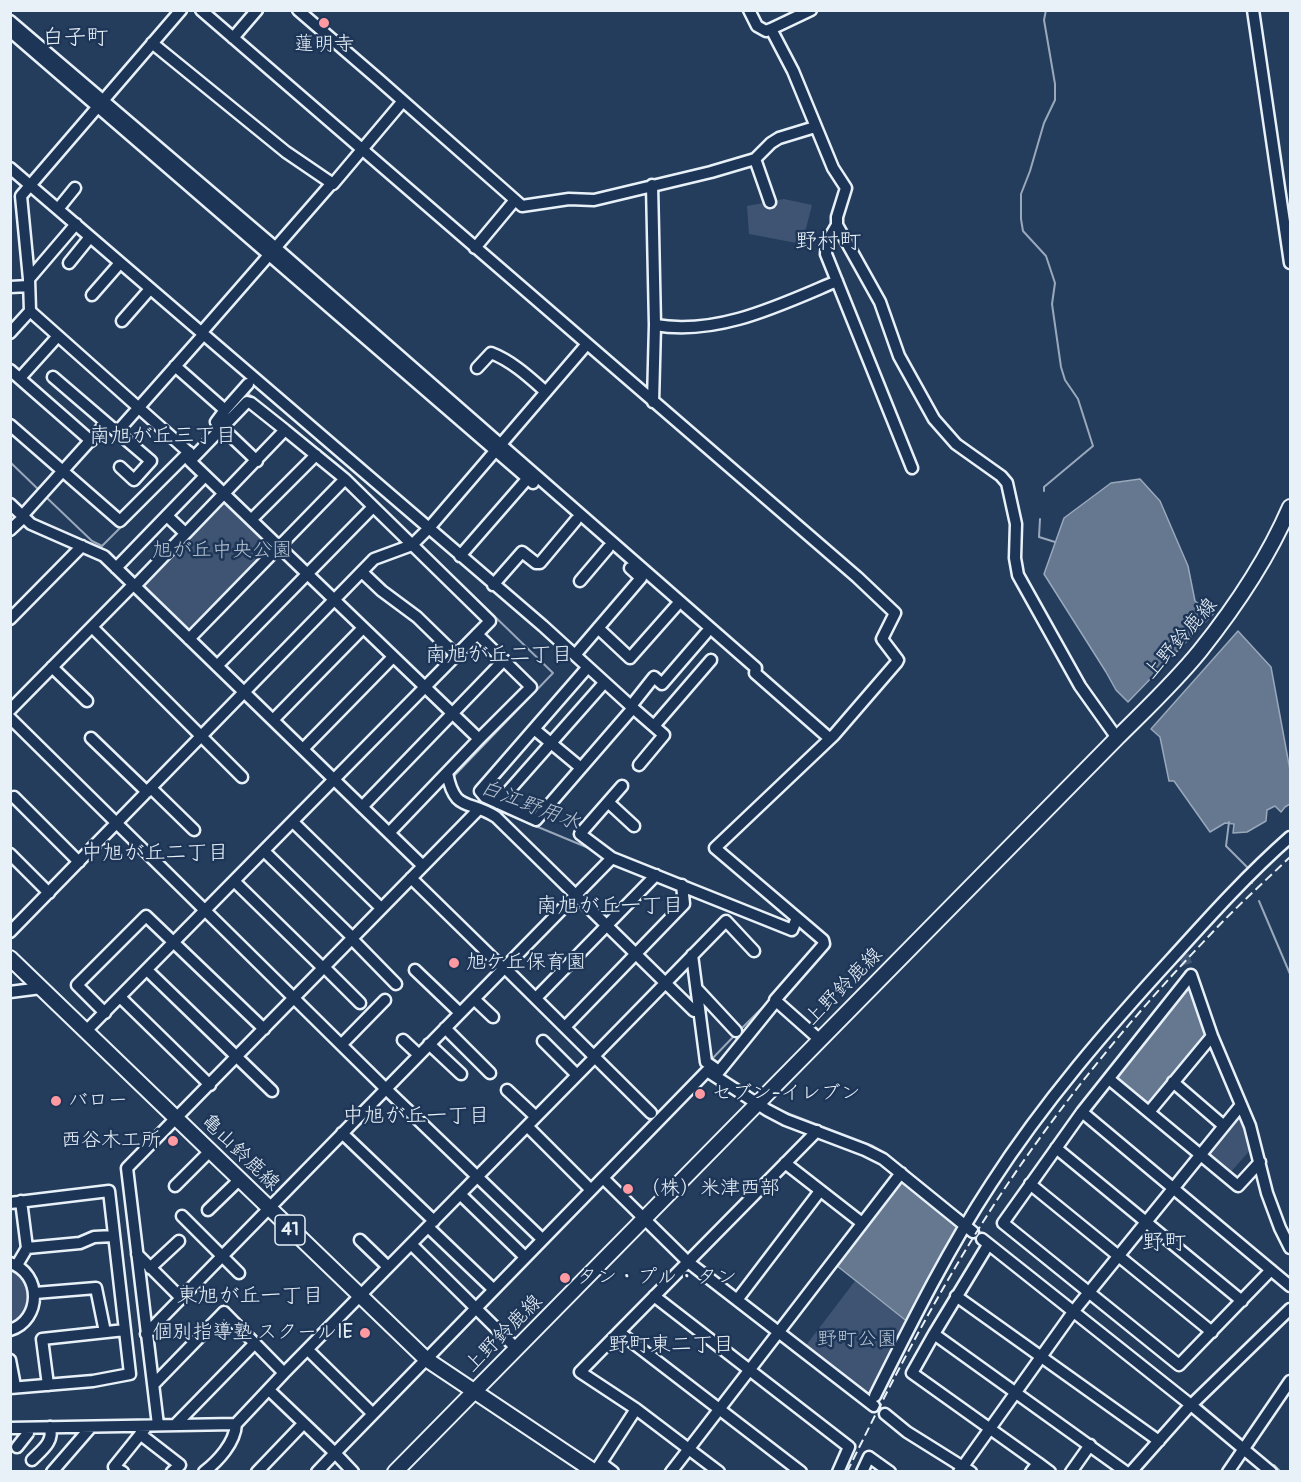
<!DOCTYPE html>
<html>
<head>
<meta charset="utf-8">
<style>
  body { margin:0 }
  #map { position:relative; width:1301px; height:1482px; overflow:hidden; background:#253d5d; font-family:Pangolin,sans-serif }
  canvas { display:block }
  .frame { position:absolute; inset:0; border:12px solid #e8f1f8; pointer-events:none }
</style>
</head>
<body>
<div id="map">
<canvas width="1301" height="1482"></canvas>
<div class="frame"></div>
</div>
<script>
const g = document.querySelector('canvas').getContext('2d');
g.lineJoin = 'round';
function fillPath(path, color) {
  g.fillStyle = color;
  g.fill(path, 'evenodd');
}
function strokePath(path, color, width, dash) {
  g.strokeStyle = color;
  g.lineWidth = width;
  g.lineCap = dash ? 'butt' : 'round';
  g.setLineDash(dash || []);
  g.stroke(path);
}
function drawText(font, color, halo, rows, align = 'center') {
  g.font = font + ' Pangolin,"Klee One",sans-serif';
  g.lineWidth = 5;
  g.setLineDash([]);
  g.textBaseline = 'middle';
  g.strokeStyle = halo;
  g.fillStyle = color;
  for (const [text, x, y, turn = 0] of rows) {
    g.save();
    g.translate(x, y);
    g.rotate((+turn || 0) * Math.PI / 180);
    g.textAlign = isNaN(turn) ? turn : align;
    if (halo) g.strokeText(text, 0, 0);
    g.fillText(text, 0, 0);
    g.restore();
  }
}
const green = new Path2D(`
  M784,199L812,205L802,244L749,234L747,206Z
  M223,499L274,545L191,633H186L140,584Z
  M1242,1115L1252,1148L1229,1174L1207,1153L1237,1116Z
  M10,1269C38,1281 33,1311 11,1324Z
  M855,1281L908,1323L871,1398L804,1348Z`);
const water = new Path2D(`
  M1140,479L1160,501L1188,566L1195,601L1213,614L1128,702L1116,690L1106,672L1044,574L1064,518L1111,483Z
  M1238,631L1271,667L1290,770V804L1285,807L1281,812L1275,806L1267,810L1266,821L1247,832L1233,833L1234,824L1225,823L1210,832L1174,781H1169L1160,737L1151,729Z
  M1189,984L1205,1036L1148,1105L1115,1078Z
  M899,1182H902L961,1229L909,1323L836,1265Z`);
const stream = new Path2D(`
  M244,399L249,394L338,465L413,537
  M10,462L40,491
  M1044,491V487L1093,446L1078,399L1065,380L1061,367L1052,304L1055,283L1046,256L1023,231L1021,219V194L1030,171L1044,123L1055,100V84L1044,20L1046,10
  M46,497L92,541L102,546L123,525
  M1040,519L1039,537L1055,542
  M420,544L553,673L453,777
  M461,795L591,849
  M1229,822L1226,846L1247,867
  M1252,881V883
  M1259,901L1290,974
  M770,998L774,993
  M739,1031L768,1002
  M710,1061L735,1035
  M723,1075L750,1091
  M774,1108L873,1146L885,1153L964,1217
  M603,1171L705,1065
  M992,1241L1074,1304
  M1080,1309L1193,1399
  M429,1349L444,1334
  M1198,1402L1237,1435
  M374,1405L418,1361
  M336,1444L365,1415
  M1274,1465L1281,1472`);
const minorTunnel = new Path2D(`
  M1184,955L1191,975`);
const minor = new Path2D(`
  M181,10L21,196L29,279L30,311L194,457
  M201,10L857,577L895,613L882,639L898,660L897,662L834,735L715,848L823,940L824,944L775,1000L820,1040
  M298,10L378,79L522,206L569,199L594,200L711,172L755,159L771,143L779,138L815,127
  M749,10L757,26L766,31L771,29L793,71L833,168L846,188L837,217V225L880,302L899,356L934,419L956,444L1001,476L1007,483L1016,524L1015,558L1018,575L1080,686L1117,738
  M1253,10L1290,263
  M10,21L276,248L756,668L755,673L829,738
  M771,29L811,10
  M10,31L533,483
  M233,38L257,10
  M152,43L286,152L333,184L403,101
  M755,159L770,202
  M10,168L543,626L633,708L536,820L485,797L480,791L587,668
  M652,185L655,325L653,402
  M58,209L75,188
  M837,225L827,242L826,254L912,468
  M475,248L515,200
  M69,263L90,237
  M29,279L76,224
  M10,287L29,286
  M92,295L120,263
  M122,321L150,289
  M655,325C718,336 780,305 837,281
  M10,333L30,311
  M201,333L332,183
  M175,366L225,410L216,422L257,461
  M477,368L491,353C512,361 529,377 546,392
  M10,370L91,441
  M53,377L117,432L203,335
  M20,378L58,336
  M225,410L248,384
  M10,425L120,521L189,452
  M285,430L251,403L247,402L190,461L479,739
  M117,432L151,461L134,480L120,467
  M10,504L31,524L104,556L423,866
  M22,516L106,423
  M167,516L185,533
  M252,519L316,455
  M10,530L24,517
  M460,556L528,478
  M116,568L205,476
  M362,572L382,591L417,617L456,655
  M580,581L608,548
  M493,585L522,552L536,563H540L576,520
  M10,619L82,546
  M92,627L242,777
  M598,628L630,658L676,606
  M189,639L345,479
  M575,655L641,578L630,568
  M217,666L373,507
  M52,667L87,701
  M631,706L654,677L662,684L706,633
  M633,708L664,735L639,765
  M10,710L133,585
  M10,718L386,1089L542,1239
  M273,720L363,628
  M654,726L711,660
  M534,729L581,768
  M91,738L147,792
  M303,749L393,657
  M447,773C455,813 468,799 496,817L694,1011H699
  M622,786L580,834L612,858L792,930L797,918
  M151,788L194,830
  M14,797L79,862
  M608,802L634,826
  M498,803L604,683
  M362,807L504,660
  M293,822L381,908
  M389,833L479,739L531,687L477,634
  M264,851L353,938
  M10,854L49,893
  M411,878L504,969
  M234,881L323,968
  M10,932L374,559L412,545L429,528L587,344
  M352,939L396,984
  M692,955L706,1062L719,1071
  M324,967L360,1003
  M505,968L651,1113
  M147,970L272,1091
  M415,970L460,1013
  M1191,975L1082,1112L1003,1223L1179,1365L1271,1270
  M1191,975L1212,1036L1250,1126L1267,1193L1280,1228L1290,1248
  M697,989L736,1031
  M10,992L41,988
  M120,997L210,1085
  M536,998L656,875
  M474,999L493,1017
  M105,1013L77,985L146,916L264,1029
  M565,1027L684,904L682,885
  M445,1028L490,1073
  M86,1031L490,621L345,479L285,430L135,586
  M403,1040L419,1055
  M543,1041L577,1075
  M342,1044L385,1000
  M429,1044L461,1074
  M594,1056L726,921L754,951
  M716,1075L776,1001
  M1109,1079L1238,1186L1260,1162
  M1173,1082L1224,1126
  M507,1090L536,1117
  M1082,1112L1290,1286
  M1149,1112L1212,1036
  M527,1126L591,1190
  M342,1133L434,1221
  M1056,1148L1242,1301
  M785,1163L862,1223
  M603,1178L688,1262L874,1406
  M1030,1184L1212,1332
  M175,1186L210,1151
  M460,1194L525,1257
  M10,1203L109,1191L130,1374L93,1381L10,1388
  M208,1210L239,1180
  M182,1216L239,1273
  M428,1227L493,1289
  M982,1239L1191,1405L1271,1472
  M360,1240L388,1267
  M411,1244L517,1349
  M27,1248L80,1243L94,1237L114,1236
  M137,1254L181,1298
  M10,1263C42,1273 42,1320 10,1330
  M17,1265L27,1248L21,1201
  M150,1268L179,1241
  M35,1293L96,1288L105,1332
  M654,1296L849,1447L838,1472
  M956,1296L1159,1441
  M737,1300L820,1191
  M619,1332L817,1131
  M146,1334L612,858
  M934,1334L988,1245
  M308,1350L372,1413
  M10,1360L15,1386
  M154,1384L224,1312L284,1373
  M48,1385L42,1339L125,1330
  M269,1390L335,1453L707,1071L767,1110L786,1120L865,1150L883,1159L973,1232
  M875,1396C911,1324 947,1251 991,1184C1044,1102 1107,1029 1173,957C1211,915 1248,874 1290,837
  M885,1414L907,1432L971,1472
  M158,1425L127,1168L479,809
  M175,1425L255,1343
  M10,1428L236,1424
  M140,1434L180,1465L172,1472
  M17,1447L28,1433V1428
  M32,1460C42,1450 54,1442 50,1427
  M601,1463L613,1472
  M1038,1463L1050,1472
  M52,1472L91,1427
  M123,1472L114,1467L147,1426
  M204,1472C218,1461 235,1443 236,1424L284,1373L595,1057
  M257,1472L303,1424
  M317,1472L335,1453L353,1472
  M595,1472L636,1409
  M671,1472L901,1173
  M719,1472L636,1409L580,1372L619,1332L801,1472
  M862,1472L869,1457L890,1472
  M959,1472L1073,1312L1241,1105
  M1031,1472L1038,1463L912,1373L934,1334L1126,1472
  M1071,1472L1090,1445
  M1131,1472L1186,1410L1290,1309
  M1228,1472L1290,1381`);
const major = new Path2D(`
  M10,958L426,1359L595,1472
  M395,1472L1117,738C1145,710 1175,682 1200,651C1236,606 1267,560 1290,507`);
const rail = new Path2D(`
  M847,1472C896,1372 947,1274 1009,1182C1068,1095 1136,1012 1209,936C1235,908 1263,883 1290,857`);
const markers = [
  [324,23,6,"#ff9aa2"],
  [454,963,6,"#ff9aa2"],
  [700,1094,6,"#ff9aa2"],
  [56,1101,6,"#ff9aa2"],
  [173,1141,6,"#ff9aa2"],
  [628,1189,6,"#ff9aa2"],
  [565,1278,6,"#ff9aa2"],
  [365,1333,6,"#ff9aa2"]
];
const shields = [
  [290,1230,30]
];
const shieldNames = [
  ["41",290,1230]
];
const poiNames = [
  ["蓮明寺",324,45,"center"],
  ["旭ケ丘保育園",466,963],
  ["セブン-イレブン",712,1094],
  ["バロー",68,1101],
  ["西谷木工所",161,1141,"right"],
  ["（株）米津西部",640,1189],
  ["タン・プル・タン",577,1278],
  ["個別指導塾 スクールIE",353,1333,"right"]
];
const parkNames = [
  ["旭が丘中央公園",222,551],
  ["野町公園",857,1340]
];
const streetNames = [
  ["上野鈴鹿線",1181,639,-49],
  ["上野鈴鹿線",844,987,-45],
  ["亀山鈴鹿線",240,1153,44],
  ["上野鈴鹿線",504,1334,-45]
];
const neighbourhoodNames = [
  ["南旭が丘三丁目",163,437],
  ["南旭が丘二丁目",499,656],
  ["中旭が丘二丁目",155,854],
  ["南旭が丘一丁目",610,907],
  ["中旭が丘一丁目",416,1117],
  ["東旭が丘一丁目",250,1297],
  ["野町東二丁目",671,1346]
];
const waterNames = [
  ["白江野用水",530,806,21]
];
const quarterNames = [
  ["白子町",75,38],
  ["野村町",828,242],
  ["野町",1164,1243]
];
fillPath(green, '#3e5472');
fillPath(water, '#657890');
strokePath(water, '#99a8ba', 1.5);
strokePath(stream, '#99a8ba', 2);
strokePath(minorTunnel, '#425874', 10, [10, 5]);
strokePath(minor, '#e8f1f8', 15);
strokePath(major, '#e8f1f8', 18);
strokePath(minor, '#1d3557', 10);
strokePath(major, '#1d3557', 14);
strokePath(rail, '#e8f1f8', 2, [9, 4.5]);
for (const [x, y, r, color] of markers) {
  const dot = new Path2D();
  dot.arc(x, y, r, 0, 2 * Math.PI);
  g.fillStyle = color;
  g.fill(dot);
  strokePath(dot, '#1d3557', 2);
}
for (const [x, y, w] of shields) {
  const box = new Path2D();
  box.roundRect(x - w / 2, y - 15, w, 30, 4.5);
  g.fillStyle = '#1d3557';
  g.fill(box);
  strokePath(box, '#e8f1f8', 1.5);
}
drawText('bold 18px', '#e8f1f8', null, shieldNames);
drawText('20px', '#e8f1f8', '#1d3557', poiNames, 'left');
drawText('20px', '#b5c2d0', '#1d3557', parkNames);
drawText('20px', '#e8f1f8', '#1d3557', streetNames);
drawText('21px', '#e8f1f8', '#1d3557', neighbourhoodNames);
drawText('italic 21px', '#b4c1ce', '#1d3557', waterNames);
drawText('22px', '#e8f1f8', '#1d3557', quarterNames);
</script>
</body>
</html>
